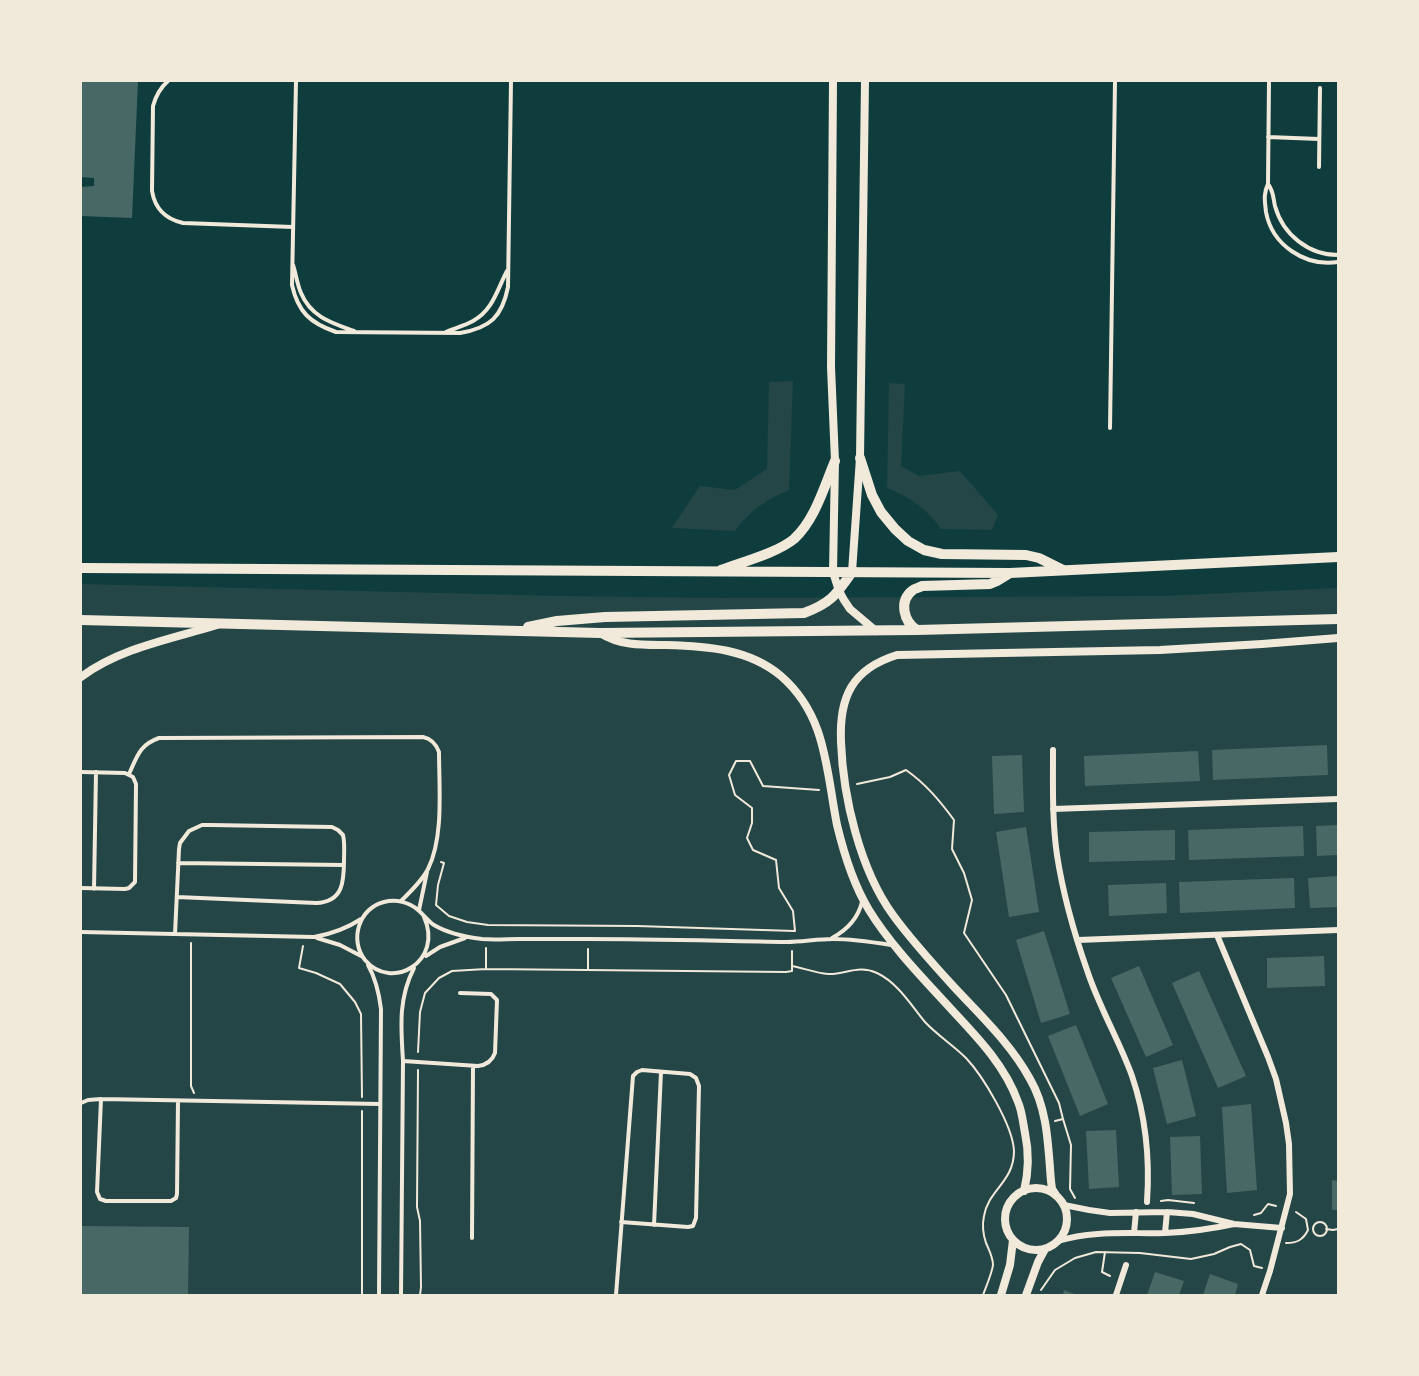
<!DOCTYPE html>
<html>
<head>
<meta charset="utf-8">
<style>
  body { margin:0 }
  #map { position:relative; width:1419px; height:1376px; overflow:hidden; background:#0f3d3e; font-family:Manrope,sans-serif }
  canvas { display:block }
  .frame { position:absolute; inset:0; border:82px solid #f1e9da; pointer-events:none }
</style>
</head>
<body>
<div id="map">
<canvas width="1419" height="1376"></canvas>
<div class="frame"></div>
</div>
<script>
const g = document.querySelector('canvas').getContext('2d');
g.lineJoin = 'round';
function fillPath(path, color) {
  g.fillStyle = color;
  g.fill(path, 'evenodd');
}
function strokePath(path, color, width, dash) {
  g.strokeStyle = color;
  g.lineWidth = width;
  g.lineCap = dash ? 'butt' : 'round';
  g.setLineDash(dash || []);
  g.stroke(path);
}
const green = new Path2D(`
  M793,381L789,490C767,499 749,511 735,531L672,528L700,486L735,490L767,469L769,382Z
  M889,383L905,384L901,466L919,476L960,471L998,515L992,530L941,529C927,509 910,497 887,488Z
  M81,584L559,596L719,598L1162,596L1338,588V1295H81Z`);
const building = new Path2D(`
  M81,81H138L132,218L81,216V187L94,186V178L81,177Z
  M1327,745L1328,775L1213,780L1212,750Z
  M1198,751L1200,781L1085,786L1084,756Z
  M1022,755L1024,812L994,814L992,756Z
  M1338,825V855L1317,856L1316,826Z
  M1303,826L1304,856L1189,860L1188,830Z
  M1026,827L1039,912L1009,917L996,832Z
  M1175,830V860L1089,862V832Z
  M1338,876V907L1310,908L1308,878Z
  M1294,878L1295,908L1180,913L1179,882Z
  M1166,883L1167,913L1109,916L1108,885Z
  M1044,931L1070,1014L1041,1023L1016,940Z
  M1324,956L1325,986L1267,988V958Z
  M1139,966L1173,1045L1146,1057L1111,978Z
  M1199,971L1246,1076L1218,1088L1172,983Z
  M1076,1025L1108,1104L1080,1116L1048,1036Z
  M1182,1060L1196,1116L1167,1124L1153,1068Z
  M1251,1104L1257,1190L1227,1193L1222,1107Z
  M1116,1130L1119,1187L1089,1189L1086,1131Z
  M1200,1136L1202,1194L1172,1195L1170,1137Z
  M1332,1180L1338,1181V1210H1332Z
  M81,1226L189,1227L188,1295H81Z
  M1155,1272L1184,1281L1179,1295H1147Z
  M1210,1274L1238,1284L1235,1295H1203Z
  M1064,1290L1077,1295H1063Z`);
const path = new Path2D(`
  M857,784L890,777L906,770C926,784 940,801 954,820L952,849L964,873L972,900L964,933L1006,995L1059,1103L1063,1119
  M441,862L444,863L438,885L436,905L449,916L467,922L488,925L637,926L794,931
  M795,931L793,911L779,888L776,860L753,850L747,838L752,823V808L735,795L729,775L736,761H750L763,786L819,790
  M191,943V1086L194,1093
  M303,946L299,968L316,973L340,984L355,1002L361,1014L362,1097
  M486,948V969L786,972L792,971V966C803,968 816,973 828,974C845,975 858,964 877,973C898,983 911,1005 925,1022C937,1035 953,1045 966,1058C983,1076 1013,1126 1014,1151C1014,1182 988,1190 984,1216C982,1225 983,1234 986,1243C989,1250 993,1257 993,1265C992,1273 986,1287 983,1295
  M588,949V970
  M792,966V951
  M418,1052L420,1012L425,993L439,978L452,971L486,969
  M418,1070L417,1207L420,1221L421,1287L420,1295
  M362,1111V1295
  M1055,1121L1063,1119L1071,1145L1070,1189L1075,1198
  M1161,1201L1168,1200L1194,1203
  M1254,1215L1261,1213L1268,1204L1276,1206
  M1313 1229a7 7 0 1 1 14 0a7 7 0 1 1-14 0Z
  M1326,1229L1333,1230L1338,1229
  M1286,1243C1297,1243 1303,1240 1308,1230L1306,1219L1296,1212
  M1105,1252L1102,1272L1110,1276
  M1041,1290L1055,1270L1075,1258L1096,1252L1140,1253L1191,1259L1214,1254L1230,1247L1241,1244L1250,1250L1254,1266L1262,1268`);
const service = new Path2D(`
  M168,81C160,88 156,95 153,106L152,191C155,209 165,219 183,223L293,227
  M296,81L292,285C298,312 310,323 336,332L460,333C490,328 502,317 508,287L511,81
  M1269,81L1268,184C1263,194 1265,202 1266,212C1272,245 1305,267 1338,262
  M1268,137L1319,139
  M1319,167L1320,88
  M1268,184C1274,192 1273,198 1275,206C1283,235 1309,255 1338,255
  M293,265C296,274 297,284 301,293C311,317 332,323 354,331
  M446,332C455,328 464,326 473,321C493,310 497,290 507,271
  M1110,428L1115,81
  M81,772L125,773L133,777L136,784L135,882L129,888L125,889L81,888
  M129,774C137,757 139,745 159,738L423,737C432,739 436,744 439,752C439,787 444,837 428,869C422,881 411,891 401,901
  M178,863L344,865
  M94,889L96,772
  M419,910L427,872
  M424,917C444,961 392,992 365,960C349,940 359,908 384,902C396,899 409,902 418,910C424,915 428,921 434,925C449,934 466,937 482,939C494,940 507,939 519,939C541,939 564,939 587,939C654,939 720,941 787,942C802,942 817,939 833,939C852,939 872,942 891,945
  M81,932L314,937C331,934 346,929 361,919
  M175,934L179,849L180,843L189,831L202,825H210L332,827L338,830L343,835C345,843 344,852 344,860C344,882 343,902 316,903L177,897
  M317,938L340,945L363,957
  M832,938C847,930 858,918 862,902
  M426,956L440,947L465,938
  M368,965C376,979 379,993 381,1009L379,1295
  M403,1061L478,1066C487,1065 492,1061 495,1053L497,1000L491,994L460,993
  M101,1099L97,1192L100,1199L106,1201H171L176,1198L177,1194L178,1101
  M81,1103L88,1100L101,1099L380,1104
  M654,1225L661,1072
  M472,1238L473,1066
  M401,1295L403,1061C401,1028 398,999 414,968
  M616,1295L633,1076L637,1072L642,1070L690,1074L696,1078L699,1086L696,1218L693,1226L688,1227L621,1222`);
const minor = new Path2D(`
  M1053,750C1053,785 1052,821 1057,855C1063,894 1074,933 1087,970C1099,1007 1119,1040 1132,1076C1146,1117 1150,1159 1147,1202
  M1053,809L1338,799
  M1217,935L1268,1057L1276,1079L1286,1123L1289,1144L1290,1194L1270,1271L1262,1295
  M1078,940L1338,930
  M1064,1205L1089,1210L1110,1213L1167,1212L1193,1214L1234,1224L1282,1228
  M1134,1233L1136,1212
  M1165,1233L1167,1212
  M1058,1241C1093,1230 1129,1234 1165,1233C1188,1232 1211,1229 1234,1224
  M1116,1295L1126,1265`);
const tertiary = new Path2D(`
  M833,81L831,367L835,461L833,572L839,591L844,600L850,609L876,631
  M852,572L860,458L865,81
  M600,633C621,646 642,645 666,645C707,646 749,649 781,676C827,716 826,770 837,825C844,854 853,884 869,910C888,941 915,970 940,997C969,1029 1003,1060 1018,1102C1022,1111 1023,1123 1025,1133C1029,1152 1029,1171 1024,1191
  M81,677C120,648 171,639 217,625
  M1005 1219a31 31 0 1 1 62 0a31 31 0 1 1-62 0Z
  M1056,1195L1052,1189L1051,1181C1048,1146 1048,1110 1030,1079C1011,1044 981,1016 955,988C933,964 911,940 893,915C860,870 843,797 841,742C839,697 852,669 897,655L1160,650L1262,644L1338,638
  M1001,1295L1010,1265L1013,1240
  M1026,1295L1038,1262L1045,1249`);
const primary = new Path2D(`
  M860,458L872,495L881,512L895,529L908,541L924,550L942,554L1026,555L1039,558L1063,570
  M81,568L1010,573L1338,557
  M721,570C742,562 777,553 794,539C815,520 824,487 835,461
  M81,620L600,633L917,630L1338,619
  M528,627L557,621L605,617L804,613C831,603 836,595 852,572
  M917,630C904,622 898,601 913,590C915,588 919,588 922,586L990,584L997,581L1010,573`);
fillPath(green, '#244646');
fillPath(building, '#486865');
strokePath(path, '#f1e9da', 2);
strokePath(service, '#f1e9da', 4);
strokePath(minor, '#f1e9da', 6);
strokePath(tertiary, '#f1e9da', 8);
strokePath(primary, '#f1e9da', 10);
</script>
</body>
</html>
